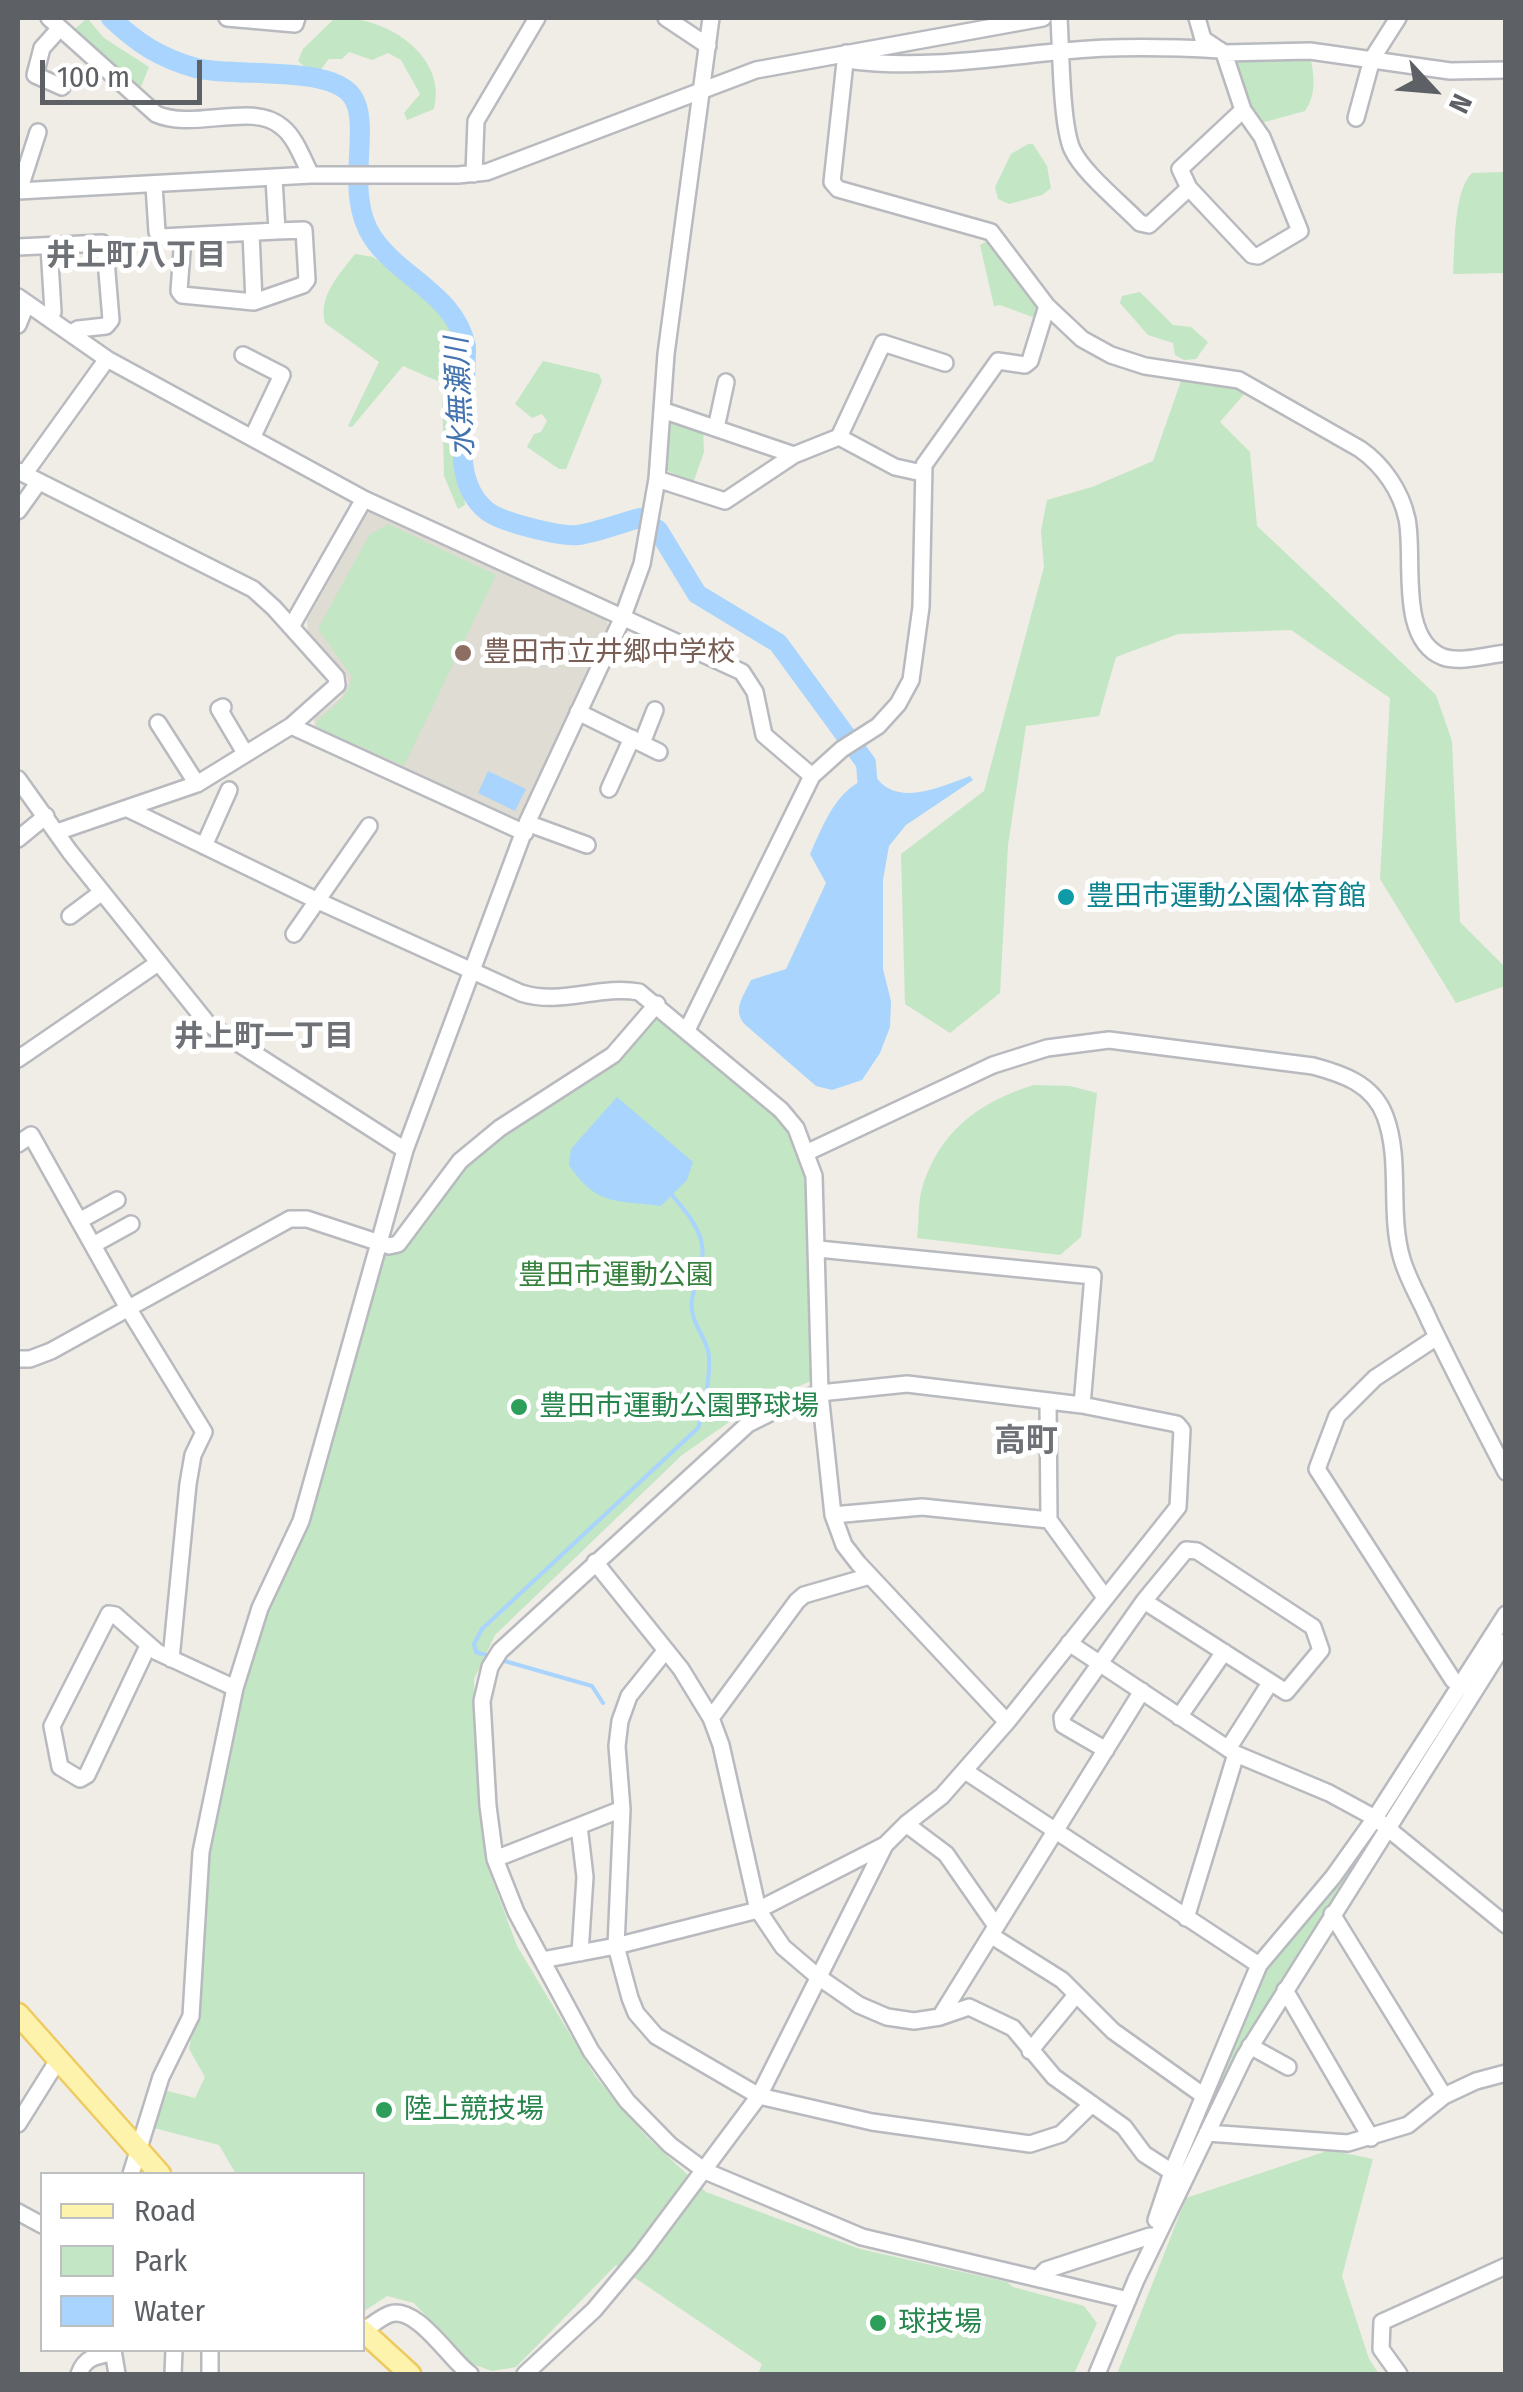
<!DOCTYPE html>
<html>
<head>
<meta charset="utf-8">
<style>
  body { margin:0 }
  #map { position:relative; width:1523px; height:2392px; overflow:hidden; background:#efede5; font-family:"Fira Sans Condensed",sans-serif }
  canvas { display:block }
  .frame { position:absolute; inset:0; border:20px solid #5d6065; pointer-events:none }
  .legend { position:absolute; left:40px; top:2172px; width:325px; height:180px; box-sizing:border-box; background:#fff; border:2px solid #bebfc1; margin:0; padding:12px 18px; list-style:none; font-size:30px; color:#5d6065 }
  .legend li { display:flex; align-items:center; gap:20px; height:50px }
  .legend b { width:50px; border:2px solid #bebfc1 }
  .north { position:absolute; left:1383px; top:40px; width:100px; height:100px; -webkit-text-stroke:8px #fff; paint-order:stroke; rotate:116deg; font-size:28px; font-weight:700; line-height:40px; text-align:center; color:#5d6065 }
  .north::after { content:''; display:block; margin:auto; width:35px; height:45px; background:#5d6065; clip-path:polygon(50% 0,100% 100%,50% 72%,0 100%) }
  .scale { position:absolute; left:40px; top:60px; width:162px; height:45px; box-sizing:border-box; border:5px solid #5d6065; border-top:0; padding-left:12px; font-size:30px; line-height:35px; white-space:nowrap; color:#5d6065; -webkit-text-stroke:8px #fff; paint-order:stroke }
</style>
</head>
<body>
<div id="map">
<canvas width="1523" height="2392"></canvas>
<div class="frame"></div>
<ul class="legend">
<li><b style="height:12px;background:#fdf3ad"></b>Road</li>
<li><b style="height:28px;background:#c3e6c4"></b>Park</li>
<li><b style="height:28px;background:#a8d4fd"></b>Water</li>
</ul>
<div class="north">N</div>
<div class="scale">100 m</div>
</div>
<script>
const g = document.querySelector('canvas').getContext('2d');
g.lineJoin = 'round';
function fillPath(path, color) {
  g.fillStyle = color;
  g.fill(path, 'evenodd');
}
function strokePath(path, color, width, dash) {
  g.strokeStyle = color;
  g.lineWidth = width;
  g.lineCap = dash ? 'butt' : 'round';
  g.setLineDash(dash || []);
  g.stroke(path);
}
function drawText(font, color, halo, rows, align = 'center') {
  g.font = font + ' "Fira Sans Condensed","Noto Sans JP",sans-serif';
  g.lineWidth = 10;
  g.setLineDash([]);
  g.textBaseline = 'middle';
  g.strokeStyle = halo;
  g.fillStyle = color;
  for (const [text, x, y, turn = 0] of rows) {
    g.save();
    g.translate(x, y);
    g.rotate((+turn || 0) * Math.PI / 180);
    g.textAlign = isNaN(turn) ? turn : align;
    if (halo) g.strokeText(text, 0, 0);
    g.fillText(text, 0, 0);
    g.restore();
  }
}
const education = new Path2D(`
  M371,511L606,620L610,629L524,816L518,819L315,728L314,719L342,696L348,682L346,675L308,631L307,620L367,513Z`);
const green = new Path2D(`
  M87,18L104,38L149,67L140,89L75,29Z
  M335,18C384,15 448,55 434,109L407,120L404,113L420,94L401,60L388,53L372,60L349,52L342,59H329L321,69H307L298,61L303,49Z
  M1310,55C1314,75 1317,94 1305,111L1261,123L1246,95L1235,56Z
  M1028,144H1033L1047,166L1051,188L1042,195L1009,204L998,199L995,187L1011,154Z
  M1505,172V273L1453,274C1455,248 1453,191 1472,173Z
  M989,240L1041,310L1038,319L1000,305L994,306L980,245Z
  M355,254L373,257L405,279L456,324L461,346L459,440L465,505L458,509L444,476L442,383L403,366L352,427L348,426L379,362L325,323C318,295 340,274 355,254Z
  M1140,292L1173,325L1191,327L1208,342L1196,359L1184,360L1175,355L1173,343L1148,335L1120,303L1122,296Z
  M543,361L599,374L602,381L566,469H559L527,447L534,434L541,432L547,421L542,414L532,418L515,404Z
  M1181,381L1232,385L1245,393L1220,422L1250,452L1257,526L1436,695L1452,741L1460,922L1505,967V986L1456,1003L1380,879L1390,698L1291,630L1178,634L1116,657L1099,716L1026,726L1008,845L1000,993L950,1033L905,1004L901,854L984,791L1044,567L1041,531L1047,500L1092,487L1153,461Z
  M675,418L703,428L704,452L693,483L666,470L670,422Z
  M388,524L496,575L404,766L317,727V721C331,708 352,696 351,675L318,629L369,535Z
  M660,1012L785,1123L807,1171L813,1380L748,1409L682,1455L495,1635L474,1679L476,1770L486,1863L517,1946L595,2076L647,2137L706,2192L860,2249L1007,2282L1013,2287L1084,2306L1097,2323L1074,2374H758L762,2364L616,2265L516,2367L492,2371L470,2363L414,2303L387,2296L363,2312L362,2174H236L219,2145L154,2128L163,2090L195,2098L205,2077L189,2049L199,1995L207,1852L239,1685L269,1599L380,1250H395L469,1156Z
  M1034,1085L1070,1086L1097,1093L1081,1237L1060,1255L917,1238C919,1223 918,1206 921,1192C937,1133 978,1102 1034,1085Z
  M1369,1842L1372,1844L1222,2084L1161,2217L1262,1976L1282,1946Z
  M1330,2150L1373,2159L1342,2276L1369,2359L1379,2374H1117L1186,2198Z`);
const water = new Path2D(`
  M488,771L526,789L515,811L478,793Z
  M875,776C897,808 940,787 970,776L973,780L906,825L889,846L883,880V969L891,1001L890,1027L880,1053L862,1080L832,1090L816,1086L749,1028C730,1013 742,999 751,980L786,969L826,883L810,854C825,822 837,785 875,776Z
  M617,1097L693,1162L687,1180L661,1206C616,1200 596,1206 569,1165L571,1149Z`);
const stream = new Path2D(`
  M492,1657L476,1652L474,1644L482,1629L698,1428C704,1412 712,1368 708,1351C704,1334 689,1320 692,1300C694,1280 707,1261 701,1240C696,1222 684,1210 672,1195
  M501,1660L592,1686L603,1703`);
const river = new Path2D(`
  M111,18C137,43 160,58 196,68C234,78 328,64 352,96C373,125 342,193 373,238C400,278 456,295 466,347L463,462C465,481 472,499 487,511C501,522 560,537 578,535C599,532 620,523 640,518L658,530L697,594L778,643L866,763L869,803`);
const minor = new Path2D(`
  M49,18L156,114C194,131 253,101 282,127C296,138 303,160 311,175
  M227,18L295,24L297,18
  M666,18L708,46
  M1059,18C1061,48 1061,124 1072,149C1083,173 1121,203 1140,223L1149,225L1189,188
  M1197,18L1203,39L1224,53L1310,51L1450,71L1506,70
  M60,28L42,48L35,75L62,87
  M846,53L832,182L838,189L991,232L1047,306L1082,339L1111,355L1145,366L1239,380L1360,449C1383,465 1401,491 1407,519C1415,557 1397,639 1443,657C1460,663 1487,655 1506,653
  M1224,53L1243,110L1262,137L1300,231L1258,256L1252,255L1189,188L1180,169L1243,110
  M847,60C920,70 992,58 1064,51C1116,46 1168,47 1220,50
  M1356,118L1372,59L1398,18
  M474,174L476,121L537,18
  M154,185L157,232L161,237L277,231L274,178
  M18,191L311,175H458L487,172L756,70L1043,18
  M19,191L38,132
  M251,233L254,302
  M183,237L179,291L182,295L254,302L303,285L307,280L304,230L277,231
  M18,247L102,243L105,248L111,320L106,326L78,329L71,333
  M18,297L107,359L364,499L742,672L755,692L764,735L812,776
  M49,318L53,312L49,246
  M18,325L27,303
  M243,355L282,375L253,436
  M662,410L794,455L839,437L895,467L922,473
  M716,428L726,382
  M839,437L883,343L945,363
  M18,471L253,589L274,608L336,677L337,685L291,726L197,784L57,832
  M25,473L107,359
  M657,479L725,501L794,455
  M18,511L38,483
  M291,627L364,499
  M223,707L219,709L245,753
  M578,712L659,752
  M158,723L197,784
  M291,726L525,833
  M642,743L655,710
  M18,779L70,852L208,1024L405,1150
  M609,789L632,738
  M128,809L318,901L521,993C561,1006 599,985 639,992L781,1110L796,1128L814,1176L820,1393L833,1515L844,1545L858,1563L1007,1722
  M527,823L587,845
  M18,839L46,816
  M204,846L229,790
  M70,916L102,892
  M294,934L369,826
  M687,1030L812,776L842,749L878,726L898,704L911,680L921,607L924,465L998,361L1025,365L1030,361L1047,306
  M18,1059L158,963
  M18,1144L31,1135L128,1308L204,1432L193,1455L188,1484L171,1659
  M808,1152L993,1065L1047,1048L1109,1040L1313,1066C1343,1074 1373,1084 1385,1116C1402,1161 1388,1212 1402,1259C1408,1280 1421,1301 1430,1322C1454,1372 1480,1422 1506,1472
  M79,1221L117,1200
  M93,1245L131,1224
  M818,1249L1093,1276L1082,1405
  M1437,1337L1375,1378L1337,1416L1317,1469L1453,1680L1462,1686
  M18,1359H30L51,1351L290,1219H307L389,1246L398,1244L460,1161L500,1128L613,1055L657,1004
  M1048,1401L1049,1520L1104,1596
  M833,1515L922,1507L1049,1520
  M595,1562L681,1669L711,1718L721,1745L758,1910L783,1947L817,1976L859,2005L887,2017L914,2021L940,2017L969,2007L1013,2028L1054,2077L1124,2127L1144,2154L1172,2172
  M1069,1643L1236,1754L1329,1793L1375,1818L1506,1925
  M148,1646L87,1775L80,1779L60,1767L52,1726L109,1614L115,1615L157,1652L235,1688
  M666,1650L629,1696L620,1721L617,1746L622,1809L616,1946L630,1998L636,2013L656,2036L759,2096L872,2122L1030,2144L1061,2134L1092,2104
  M1179,1717L1224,1652
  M711,1718L797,1601L804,1595L870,1576
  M1228,1749L1270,1683
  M1106,1750L1063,1725L1062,1717L1144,1601L1186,1550L1197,1551L1313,1627L1321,1650L1286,1692L1144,1601
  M965,1771L1259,1965
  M906,1824L946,1854L996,1926
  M579,1826L585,1877L580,1953
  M495,1859L622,1809
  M1332,1914L1444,2096
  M1186,1918L1236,1754
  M992,1936L1062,1980L1113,2031L1204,2096
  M542,1960L616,1946L758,1910L885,1845
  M1285,1990L1371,2138
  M940,2017L1142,1691
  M1250,2046L1288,2067
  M1030,2051L1076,1995
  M18,2124L58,2060
  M1207,2133L1348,2143L1408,2125L1444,2096L1476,2081L1506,2073
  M131,2174L161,2077L191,2016L201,1852L235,1688L260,1608L301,1521L405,1150L527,823L622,619L642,564L657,479L666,354L711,18
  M18,2212L42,2225
  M1156,2220L1172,2172L1259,1965L1333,1877L1375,1818L1506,1614
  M1038,2278L1046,2270L1150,2236
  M363,2331C371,2326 381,2317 390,2314C417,2305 450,2360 470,2374
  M113,2350L117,2374
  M79,2374C85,2357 96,2356 113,2353
  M173,2374L174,2350
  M210,2374V2350
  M525,2374L594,2310L641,2254L759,2096L885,1845L906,1824L942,1796L1007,1722L1178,1507L1182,1430L1177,1424L1082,1405L907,1384L820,1393L784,1406L748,1424L500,1651L490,1667L482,1701L488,1806L495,1859L516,1912L591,2051L627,2101L670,2145L705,2171L862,2237L1128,2300
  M1097,2374L1136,2280L1244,2057L1506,1641
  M1399,2374L1381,2349L1382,2322L1506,2266`);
const major = new Path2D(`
  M18,2014L160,2174
  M362,2330L410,2374`);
const markers = [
  [463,653,10,"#8d6e63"],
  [1066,897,10,"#0f9aa8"],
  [519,1407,10,"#2e9e5b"],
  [384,2110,10,"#2e9e5b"],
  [878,2323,10,"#2e9e5b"]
];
const educationNames = [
  ["豊田市立井郷中学校",483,653]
];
const cultureNames = [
  ["豊田市運動公園体育館",1086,897]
];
const parkNames = [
  ["豊田市運動公園",616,1276]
];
const leisureNames = [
  ["豊田市運動公園野球場",539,1407],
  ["陸上競技場",404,2110],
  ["球技場",898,2323]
];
const neighbourhoodNames = [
  ["井上町八丁目",136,257],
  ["井上町一丁目",264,1038]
];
const waterNames = [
  ["水無瀬川",461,397,-93]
];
const quarterNames = [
  ["高町",1026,1442]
];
fillPath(education, '#dfdcd3');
fillPath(green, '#c3e6c4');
fillPath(water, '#a8d4fd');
strokePath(stream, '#a8d4fd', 4);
strokePath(river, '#a8d4fd', 20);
strokePath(minor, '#b8babf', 20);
strokePath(major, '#eecb60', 25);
strokePath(minor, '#fff', 15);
strokePath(major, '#fdf3ad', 20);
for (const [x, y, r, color] of markers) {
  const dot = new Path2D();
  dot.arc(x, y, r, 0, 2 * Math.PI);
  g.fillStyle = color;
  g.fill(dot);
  strokePath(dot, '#fff', 4);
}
drawText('28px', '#785e54', '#fff', educationNames, 'left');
drawText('28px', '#0d838f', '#fff', cultureNames, 'left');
drawText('28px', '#37823e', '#fff', parkNames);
drawText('28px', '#27864d', '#fff', leisureNames, 'left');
drawText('bold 30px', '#6e7277', '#fff', neighbourhoodNames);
drawText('italic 30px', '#4474af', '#fff', waterNames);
drawText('bold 32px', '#6e7277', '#fff', quarterNames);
</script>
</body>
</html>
